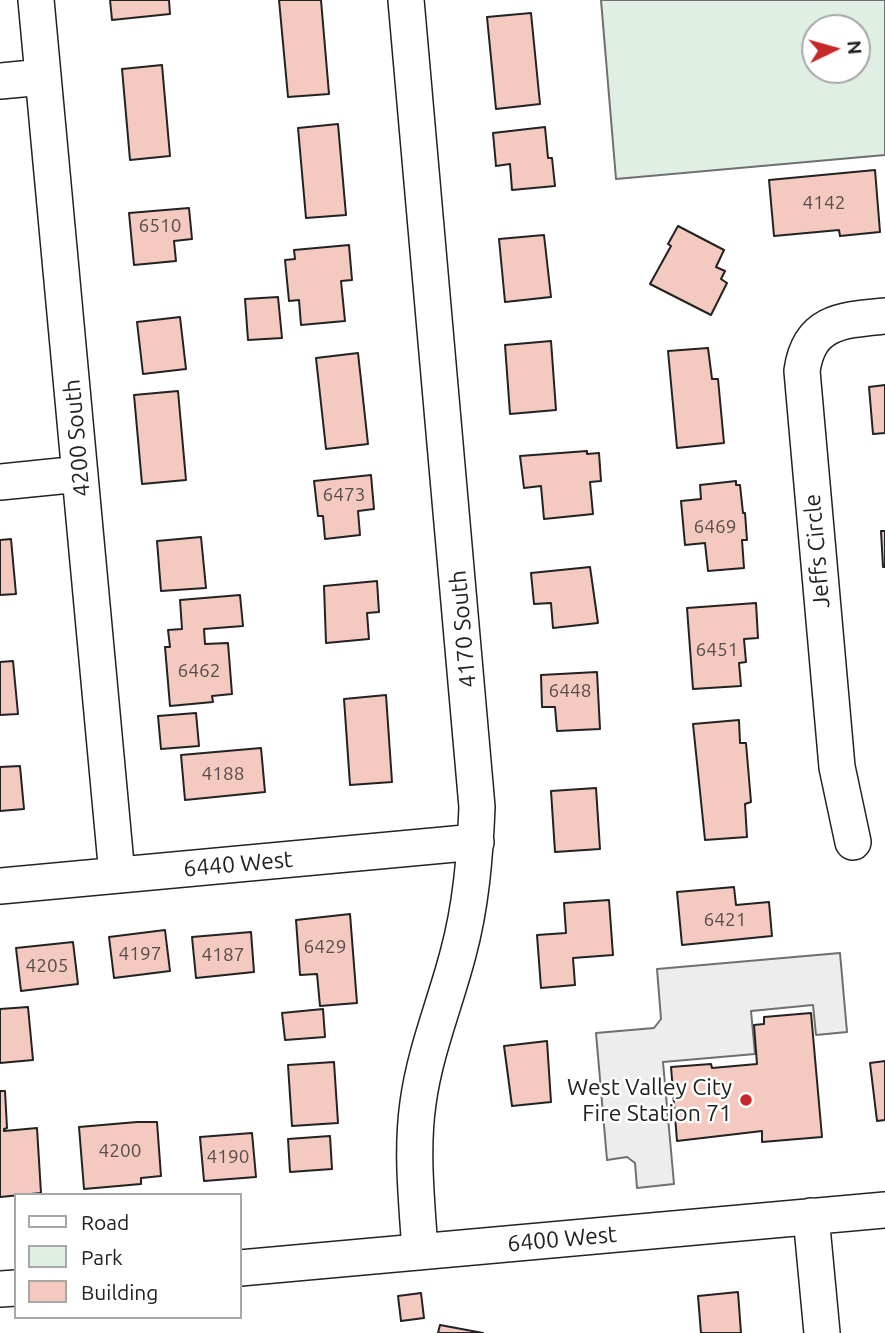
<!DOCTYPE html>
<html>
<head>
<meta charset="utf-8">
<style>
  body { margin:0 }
  #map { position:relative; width:885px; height:1333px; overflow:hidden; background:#fff; font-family:Ubuntu,sans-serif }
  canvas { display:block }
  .legend { position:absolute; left:14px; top:1193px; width:228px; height:126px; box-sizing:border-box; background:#fff; border:2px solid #a7a7a7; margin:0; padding:9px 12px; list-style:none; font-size:21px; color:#222 }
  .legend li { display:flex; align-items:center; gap:14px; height:35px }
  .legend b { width:35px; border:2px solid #a7a7a7 }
  .north { position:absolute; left:801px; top:14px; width:70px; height:70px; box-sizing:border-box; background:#fff; border:2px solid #a7a7a7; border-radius:50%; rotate:85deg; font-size:19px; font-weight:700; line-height:28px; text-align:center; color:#222 }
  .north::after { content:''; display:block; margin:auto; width:24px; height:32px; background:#c62828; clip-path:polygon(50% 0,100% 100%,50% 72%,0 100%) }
</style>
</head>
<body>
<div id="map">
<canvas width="885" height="1333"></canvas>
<ul class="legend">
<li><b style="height:9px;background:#fff"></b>Road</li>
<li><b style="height:19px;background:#e0efe3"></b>Park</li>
<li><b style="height:19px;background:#f3c9c0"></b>Building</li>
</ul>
<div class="north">N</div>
</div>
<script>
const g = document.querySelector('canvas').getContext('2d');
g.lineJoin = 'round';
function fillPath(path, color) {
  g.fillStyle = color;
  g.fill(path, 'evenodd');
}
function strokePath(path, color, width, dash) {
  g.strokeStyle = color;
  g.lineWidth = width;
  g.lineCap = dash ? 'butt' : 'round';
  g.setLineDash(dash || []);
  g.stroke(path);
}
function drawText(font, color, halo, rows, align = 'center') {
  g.font = font + ' Ubuntu,sans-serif';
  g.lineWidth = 5;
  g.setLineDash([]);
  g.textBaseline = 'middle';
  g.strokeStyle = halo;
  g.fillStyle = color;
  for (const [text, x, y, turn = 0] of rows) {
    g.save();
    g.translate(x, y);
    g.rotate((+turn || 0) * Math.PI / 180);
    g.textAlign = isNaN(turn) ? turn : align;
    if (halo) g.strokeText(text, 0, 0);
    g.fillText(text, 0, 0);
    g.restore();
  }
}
const green = new Path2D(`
  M601,0H885V155L616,179ZM815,28H857V70H815Z`);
const parking = new Path2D(`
  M840,953L847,1032L816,1035L813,1005L751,1011L755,1054L663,1062L674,1184L637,1188L635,1163L627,1157L607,1160L596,1033L654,1028L661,1019L657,969Z`);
const building = new Path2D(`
  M110,0H169L170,14L112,20Z
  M279,0H321L329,94L288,97Z
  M531,13L540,104L496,109L487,17Z
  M162,65L170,156L130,160L122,69Z
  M338,124L346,215L306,218L298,128Z
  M545,127L548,158H552L555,186L512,190L510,164L496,166L493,133Z
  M875,170L880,232L840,236L839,230L774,236L769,180Z
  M189,208L192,239L174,241L176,261L134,265L129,213Z
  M678,226L724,250L716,267L725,271L721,279L727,283L711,315L650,284L671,246L668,244Z
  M544,235L551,297L505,302L499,239Z
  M349,245L352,280L341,281L345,321L301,325L299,300L289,301L285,260L295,259L294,250Z
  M278,297L282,338L248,340L245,299Z
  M180,317L186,369L143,374L137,322Z
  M551,341L556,410L510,414L505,345Z
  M708,348L712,379H718L724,443L677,448L668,351Z
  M358,353L368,444L326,449L316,358Z
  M885,385V433L873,434L869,387Z
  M178,391L186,480L142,484L134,395Z
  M587,451V454L599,453L601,481L590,482L593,514L544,519L541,486L524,488L520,456Z
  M371,475L374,509L358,511L360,535L325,539L323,516H318L314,481Z
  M736,481V485H740L743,513H745L747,540H742L744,568L708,571L705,543L685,545L681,501L701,499L700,485Z
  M881,531H885V567H883Z
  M201,537L206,588L161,591L157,541Z
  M11,539L16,594L0,595V540Z
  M590,567L598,623L553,628L551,603L534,604L531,573Z
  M377,581L379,612L367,613L369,639L326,643L324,586Z
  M240,595L243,626L204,629L205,644L228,643L232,694L212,696L213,702L170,706L165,647H170L168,630L182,629L180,600Z
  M756,603L758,638L744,639L746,662L739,663L741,686L693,689L687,608Z
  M13,661L18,714L0,715V662Z
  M597,672L600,729L557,731L555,707H542L541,675Z
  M386,695L392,782L350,785L344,699Z
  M196,713L199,746L161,749L158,716Z
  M739,720L740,743H746L751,802L745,804L747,837L705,840L693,724Z
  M261,748L265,792L185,800L181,755Z
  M20,766L24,809L0,811V767Z
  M596,788L600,849L555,852L551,791Z
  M734,887L736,905L769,902L772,936L682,945L677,892Z
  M609,900L613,955L573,958L575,985L541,988L537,935L566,933L564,903Z
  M350,914L357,1003L320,1006L317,974L300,975L296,920Z
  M165,930L170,971L114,978L109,937Z
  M251,932L254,972L196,978L192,937Z
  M73,942L78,984L21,991L16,948Z
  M28,1007L33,1060L0,1063V1009Z
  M323,1009L325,1037L285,1040L282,1013Z
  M811,1013L822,1137L762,1142V1131L677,1141L671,1067L711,1064L712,1068L757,1064L754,1025L764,1024V1017Z
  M547,1041L551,1102L512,1106L504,1046Z
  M885,1061V1120L877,1121L870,1063Z
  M334,1062L338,1123L292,1126L288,1065Z
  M0,1091H5L7,1128L4,1129V1131L37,1128L41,1193L0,1197Z
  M137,1122H157L161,1176L141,1178V1184L84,1189L79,1127Z
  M252,1133L256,1177L204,1181L200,1137Z
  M330,1136L332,1169L290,1172L288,1139Z
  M738,1292L741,1333H701L698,1296Z
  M421,1293L424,1318L401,1321L398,1296Z
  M440,1325L483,1333H438Z`);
const minor = new Path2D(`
  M36,0L117,875
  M406,0L477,807C475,857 471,906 458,954C445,1004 425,1051 418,1103C411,1152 417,1202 420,1252
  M0,81L43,77
  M0,482L80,474
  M853,842L837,767L802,371C809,321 842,320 885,316
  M0,886L476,842
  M811,1216L822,1333
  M240,1268L885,1210
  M0,1289L16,1288`);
const markers = [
  [746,1100,7,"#c62828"]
];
const numberNames = [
  ["4142",824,203],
  ["6510",160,226],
  ["6473",344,495],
  ["6469",715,527],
  ["6451",717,650],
  ["6462",199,671],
  ["6448",570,691],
  ["4188",223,774],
  ["6421",725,920],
  ["6429",325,947],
  ["4197",140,954],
  ["4187",223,955],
  ["4205",47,966],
  ["4200",120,1151],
  ["4190",228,1157]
];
const streetNames = [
  ["4200 South",77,438,-95],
  ["Jeffs Circle",817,551,-95],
  ["4170 South",463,629,-95],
  ["6440 West",238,864,-5],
  ["6400 West",562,1239,-5]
];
const poiNames = [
  ["West Valley City",732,1087],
  ["Fire Station 71",732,1113]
];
fillPath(green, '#e0efe3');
strokePath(green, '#6f6f6f', 2);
fillPath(parking, '#ededed');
strokePath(parking, '#6f6f6f', 2);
fillPath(building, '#f3c9c0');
strokePath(building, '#222', 2);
strokePath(minor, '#222', 38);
strokePath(minor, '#fff', 35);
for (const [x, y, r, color] of markers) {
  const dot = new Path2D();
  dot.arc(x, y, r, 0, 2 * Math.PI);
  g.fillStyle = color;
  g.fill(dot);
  strokePath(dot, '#fff', 2.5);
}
drawText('19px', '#564c4a', null, numberNames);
drawText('23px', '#222', '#fff', streetNames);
drawText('23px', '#222', '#fff', poiNames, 'right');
</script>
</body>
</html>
